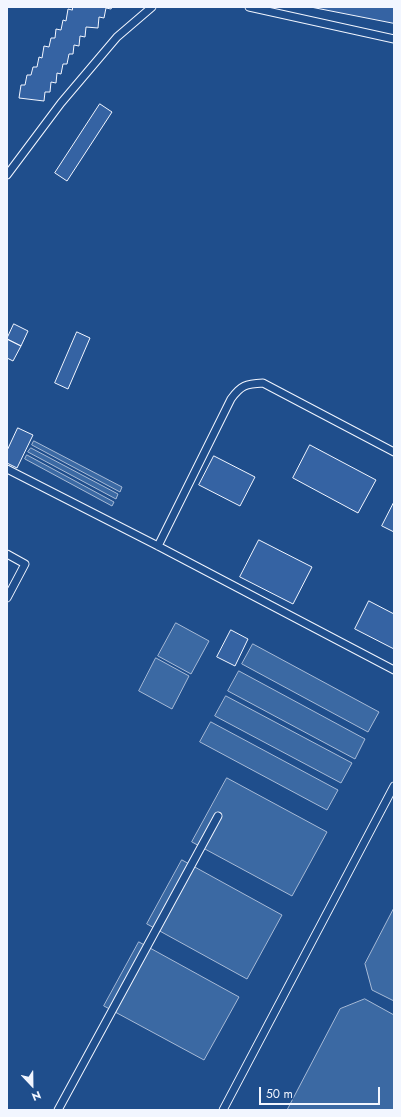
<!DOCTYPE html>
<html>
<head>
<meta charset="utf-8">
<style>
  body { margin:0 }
  #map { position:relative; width:401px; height:1117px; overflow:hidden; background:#1f4e8c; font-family:Jost,sans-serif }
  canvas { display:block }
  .frame { position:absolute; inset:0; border:8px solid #f2f6ff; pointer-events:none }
  .north { position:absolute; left:12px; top:1065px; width:40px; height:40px; -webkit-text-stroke:3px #1f4e8c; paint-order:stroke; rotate:158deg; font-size:11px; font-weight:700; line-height:16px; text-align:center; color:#f2f6ff }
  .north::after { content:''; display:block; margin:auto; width:14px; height:18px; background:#f2f6ff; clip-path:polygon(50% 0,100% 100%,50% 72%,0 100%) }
  .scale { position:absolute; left:259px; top:1087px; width:121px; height:18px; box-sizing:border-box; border:2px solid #f2f6ff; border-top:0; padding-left:5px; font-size:12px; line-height:14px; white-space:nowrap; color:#f2f6ff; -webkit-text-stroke:3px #1f4e8c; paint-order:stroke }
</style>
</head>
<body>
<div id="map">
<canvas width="401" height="1117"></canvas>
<div class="frame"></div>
<div class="north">N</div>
<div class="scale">50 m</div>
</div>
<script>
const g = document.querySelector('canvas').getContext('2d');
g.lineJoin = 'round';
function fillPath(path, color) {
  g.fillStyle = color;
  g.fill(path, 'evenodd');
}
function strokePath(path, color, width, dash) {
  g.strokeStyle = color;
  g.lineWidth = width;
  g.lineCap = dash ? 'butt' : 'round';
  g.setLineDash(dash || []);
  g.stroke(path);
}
const water = new Path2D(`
  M34,441L122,487L120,492L32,445Z
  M31,448L118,494L116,499L28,452Z
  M27,455L114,502L112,506L25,459Z
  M176,623L209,641L191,674L158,656Z
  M253,644L379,712L368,732L242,664Z
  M156,658L189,676L172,709L139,691Z
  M239,671L365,739L355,759L228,691Z
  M226,696L352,763L341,783L215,716Z
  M211,722L338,790L327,810L200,742Z
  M227,778L327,832L292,896L192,842Z
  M182,860L282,915L247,979L147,924Z
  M394,908V1001L372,990L365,964Z
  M139,942L239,997L204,1060L104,1006Z
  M365,999L394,1015V1110H287L340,1009Z`);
const building = new Path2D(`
  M73,7H112L111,9L106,8L104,18L99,17L98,28L86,27L85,37L80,36L79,46L74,45L73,54H69L67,64H63L61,74L57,73L56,83L51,82L50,92H45L44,101L19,98L21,85H25L27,75H31L33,67H37L39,57L42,58L44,46L49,47L51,38H55L56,29L61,30L63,20L66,21L68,9L72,10Z
  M311,7H394V23Z
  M100,104L112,112L67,181L55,173Z
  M14,324L28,331L21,346L7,339Z
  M77,332L90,338L68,389L55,383Z
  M7,339L21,346L13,361L7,358Z
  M18,428L33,435L17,468L7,463V451Z
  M310,445L376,480L358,513L293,478Z
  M214,456L255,477L240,506L199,485Z
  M394,502V532L382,526Z
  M259,540L312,567L293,604L240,577Z
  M369,601L394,614V649L355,629Z
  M231,630L248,639L235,666L217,657Z`);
const lane = new Path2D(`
  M249,7L394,39
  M7,175L61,103L117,37L152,7
  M7,469L158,546L394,670
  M158,546L231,399C241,385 246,384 263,383L394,452
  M7,554L25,564L7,598
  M58,1110L218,816
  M223,1110L394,786`);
fillPath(water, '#3b69a3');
strokePath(water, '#a8bbd7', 1);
fillPath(building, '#3563a3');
strokePath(building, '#f2f6ff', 1);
strokePath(lane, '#f2f6ff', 9);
strokePath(lane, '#1f4e8c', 7);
</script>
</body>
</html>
